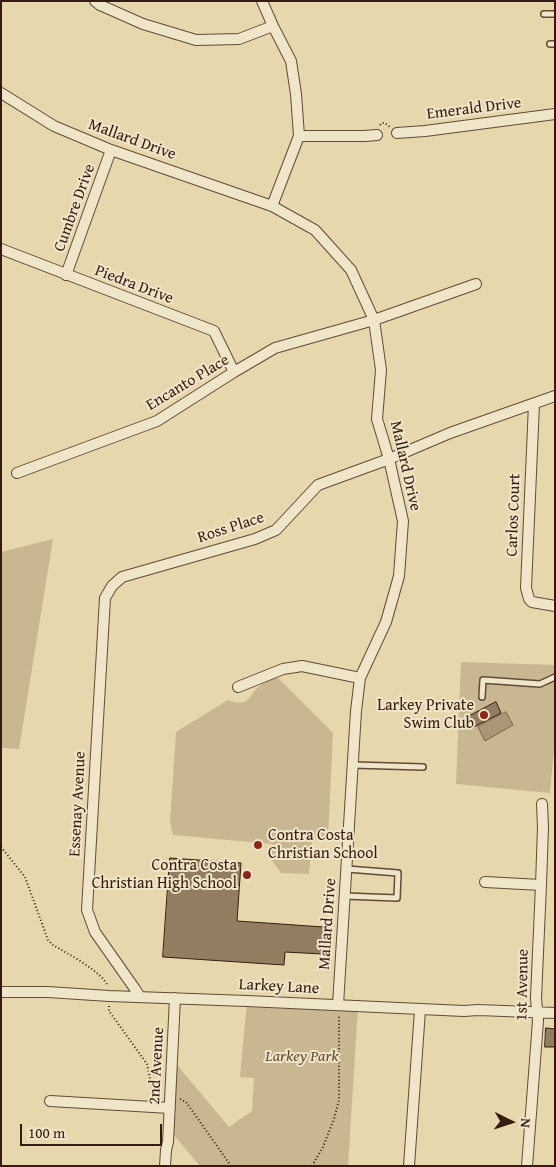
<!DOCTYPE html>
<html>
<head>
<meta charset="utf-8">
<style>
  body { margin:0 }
  #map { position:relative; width:556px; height:1167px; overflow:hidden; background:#e6d7ac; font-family:"Gentium Book Plus",serif }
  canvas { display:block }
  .frame { position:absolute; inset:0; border:2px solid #361c0e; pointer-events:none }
  .north { position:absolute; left:486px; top:1097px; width:50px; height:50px; -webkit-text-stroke:4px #efe5c9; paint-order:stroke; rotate:94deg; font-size:14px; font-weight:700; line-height:20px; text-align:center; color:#361c0e }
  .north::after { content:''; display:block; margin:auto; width:18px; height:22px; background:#361c0e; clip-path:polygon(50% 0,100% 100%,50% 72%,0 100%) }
  .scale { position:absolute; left:20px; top:1124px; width:142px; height:22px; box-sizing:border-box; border:2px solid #361c0e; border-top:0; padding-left:6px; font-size:15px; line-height:18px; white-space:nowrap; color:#361c0e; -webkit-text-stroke:4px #efe5c9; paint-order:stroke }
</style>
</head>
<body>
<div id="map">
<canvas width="556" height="1167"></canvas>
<div class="frame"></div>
<div class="north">N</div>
<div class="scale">100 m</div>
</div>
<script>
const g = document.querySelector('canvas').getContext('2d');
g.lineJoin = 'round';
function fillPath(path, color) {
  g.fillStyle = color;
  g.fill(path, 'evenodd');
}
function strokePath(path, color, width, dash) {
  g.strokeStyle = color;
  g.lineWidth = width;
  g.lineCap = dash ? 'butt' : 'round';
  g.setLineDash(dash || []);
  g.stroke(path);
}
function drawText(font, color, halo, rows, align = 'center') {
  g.font = font + ' "Gentium Book Plus",serif';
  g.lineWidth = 4;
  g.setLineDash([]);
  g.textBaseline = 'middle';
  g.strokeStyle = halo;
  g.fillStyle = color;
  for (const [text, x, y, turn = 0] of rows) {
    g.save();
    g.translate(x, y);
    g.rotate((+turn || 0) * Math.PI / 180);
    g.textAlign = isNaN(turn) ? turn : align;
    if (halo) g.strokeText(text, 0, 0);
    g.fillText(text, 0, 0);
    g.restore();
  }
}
const green = new Path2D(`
  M53,539L19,749L1,748V552Z
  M461,662L555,665V737L550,793L456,784Z
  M277,677L333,733L328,837L325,840L312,839L309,874L281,873L271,859L272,844L173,835L170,822L176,732L228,700C252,709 248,693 262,684C266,681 272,679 277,677Z
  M247,1001L358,1006L348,1166H200L169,1129L172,1059L229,1127L252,1111L254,1078L240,1077Z`);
const water = new Path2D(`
  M506,712L513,725L485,741L478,727Z`);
const building = new Path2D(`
  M496,702L501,713L472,728L466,718Z
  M170,858L241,863L237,921L324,927L322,954L285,952L284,965L163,957Z
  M546,1028L555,1029V1047H545Z`);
const path = new Path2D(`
  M380,125L382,123H385L390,127
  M1,847L25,877L48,940L53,945C68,954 101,971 108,986
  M109,1006V1011L147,1064L152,1088L160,1097
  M180,1099L186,1102L231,1166
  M312,1166L323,1147L334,1119L339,1100V1015`);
const service = new Path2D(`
  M544,14H555
  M550,44H555
  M482,697L483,680L540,684L555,677
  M353,765L423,767
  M345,896L397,898L398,873L347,869`);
const minor = new Path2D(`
  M95,1L100,5L143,24L196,40L239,39L273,26
  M262,1L273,26L291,61L296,94L299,136L272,206
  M1,93L54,126L111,150L272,206L315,230L351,270L374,320L381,370L377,419L389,459L403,521L399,576L386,622L360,678L356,711L338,1005
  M397,133L425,131L555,114
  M299,136H365L377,135
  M1,249L214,331L234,372
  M66,275L111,150
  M534,404L526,588L529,599L532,602L555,606
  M17,473L157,421L234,372L275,348L374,320L476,284
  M238,687L283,669L302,666L360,678
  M485,882L541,885
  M1,992H48L109,996L247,1001L464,1011L478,1010L555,1013
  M140,997L135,989L95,932L87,910L105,598L112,586L122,577L255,539L276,530L318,485L389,459L450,433L555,396
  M50,1101L170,1108
  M165,1166L166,1150L168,1142L175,998
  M409,1166L420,1010
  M527,1166L538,1021L536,998L541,885L543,827L542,804`);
const markers = [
  [484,715,5,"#8f2418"],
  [258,845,5,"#8f2418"],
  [247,875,5,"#8f2418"]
];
const streetNames = [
  ["Emerald Drive",474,109,-7],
  ["Mallard Drive",132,140,20],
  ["Cumbre Drive",75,208,-70],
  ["Piedra Drive",134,285,21],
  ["Encanto Place",188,383,-31],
  ["Mallard Drive",405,466,77],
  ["Carlos Court",514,515,-88],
  ["Ross Place",231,528,-18],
  ["Essenay Avenue",78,804,-87],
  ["Mallard Drive",328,924,-86],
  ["1st Avenue",523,985,-89],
  ["Larkey Lane",279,987,3],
  ["2nd Avenue",157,1066,-87]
];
const poiNames = [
  ["Larkey Private",474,706],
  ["Swim Club",474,724],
  ["Contra Costa",268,836,"left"],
  ["Christian School",268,854,"left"],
  ["Contra Costa",237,866],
  ["Christian High School",237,884]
];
const parkNames = [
  ["Larkey Park",302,1057]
];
fillPath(green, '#c8b791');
fillPath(water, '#aa9776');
strokePath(water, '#7c664c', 1);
fillPath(building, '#927d60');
strokePath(building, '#361c0e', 1);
strokePath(service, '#624b36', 8);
strokePath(minor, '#624b36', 12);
strokePath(path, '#361c0e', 2, [1, 2.5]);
strokePath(service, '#efe5c9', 5);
strokePath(minor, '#efe5c9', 10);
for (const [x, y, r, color] of markers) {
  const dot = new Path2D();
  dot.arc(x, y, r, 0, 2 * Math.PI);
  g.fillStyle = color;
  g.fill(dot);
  strokePath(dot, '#efe5c9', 2);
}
drawText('16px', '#361c0e', '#efe5c9', streetNames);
drawText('16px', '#361c0e', '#efe5c9', poiNames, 'right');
drawText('italic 16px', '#624a35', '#efe5c9', parkNames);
</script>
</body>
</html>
